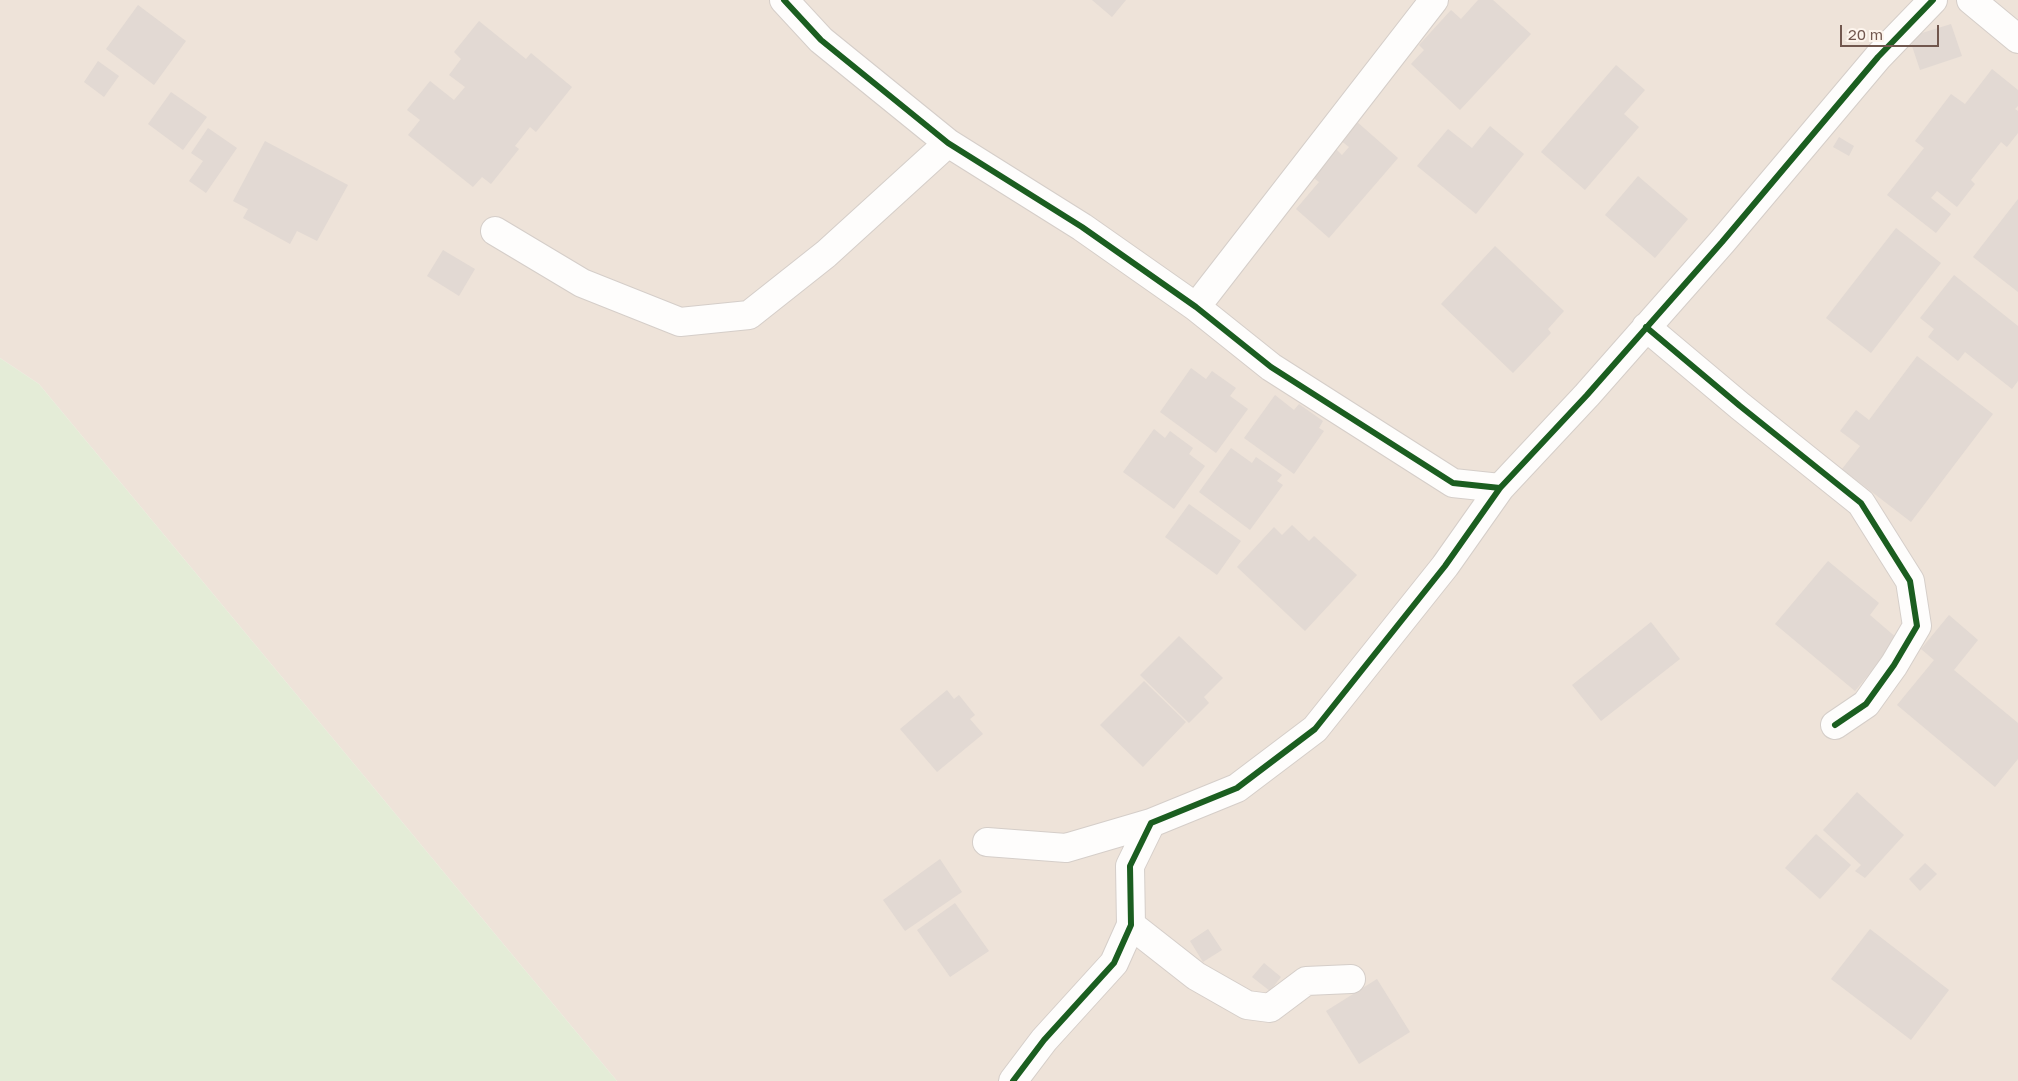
<!DOCTYPE html>
<html>
<head>
<meta charset="utf-8">
<style>
  body { margin:0 }
  #map { position:relative; width:2018px; height:1081px; overflow:hidden; background:#f6f1eb; font-family:"Golos Text",sans-serif }
  canvas { display:block }
  .scale { position:absolute; left:1840px; top:25px; width:99px; height:22px; box-sizing:border-box; border:2px solid #71574e; border-top:0; padding-left:6px; font-size:15px; line-height:18px; white-space:nowrap; color:#71574e; -webkit-text-stroke:4px #fdf5ed; paint-order:stroke }
</style>
</head>
<body>
<div id="map">
<canvas width="2018" height="1081"></canvas>
<div class="scale">20 m</div>
</div>
<script>
const g = document.querySelector('canvas').getContext('2d');
g.lineJoin = 'round';
function fillPath(path, color) {
  g.fillStyle = color;
  g.fill(path, 'evenodd');
}
function strokePath(path, color, width, dash) {
  g.strokeStyle = color;
  g.lineWidth = width;
  g.lineCap = dash ? 'butt' : 'round';
  g.setLineDash(dash || []);
  g.stroke(path);
}
const residential = new Path2D(`
  M0,0H2018V1081H617L39,384L0,358Z`);
const green = new Path2D(`
  M0,358L39,384L617,1081H0Z`);
const building = new Path2D(`
  M1092,0H1126L1112,17Z
  M1478,0H1493L1531,34L1460,110L1411,64L1424,50L1419,45L1451,10L1461,19Z
  M138,5L186,41L154,85L106,49Z
  M479,21L526,59L531,53L572,87L536,132L530,127L515,146L519,149L491,184L482,177L473,187L408,135L420,120L407,110L430,81L454,100L465,87L449,75L461,59L454,52Z
  M1951,24L1962,56L1920,70L1909,37Z
  M98,61L119,76L104,97L84,82Z
  M1616,65L1645,90L1624,114L1639,127L1585,190L1541,152Z
  M1992,69L2018,90V106L2015,109L2018,111V133L2007,147L2001,142L1971,180L1975,184L1957,207L1937,191L1931,198L1951,214L1936,233L1887,195L1924,148L1915,141L1951,94L1965,104Z
  M171,92L207,117L183,150L148,124Z
  M1356,121L1398,158L1329,238L1296,209L1319,182L1309,174L1333,146L1342,155L1349,147L1340,140Z
  M1490,126L1524,154L1476,214L1417,166L1448,129L1472,148Z
  M208,128L237,148L206,193L189,181L203,161L191,153Z
  M1839,137L1854,146L1849,156L1833,147Z
  M265,141L348,185L317,241L297,231L290,244L243,218L248,209L233,201Z
  M1638,176L1688,219L1655,258L1605,215Z
  M2018,199V292L1973,257Z
  M1896,228L1941,263L1871,353L1826,318Z
  M1495,246L1564,311L1548,329L1551,333L1513,373L1441,304Z
  M443,250L475,269L459,296L427,276Z
  M1954,275L2018,326V381L2012,389L1965,352L1958,361L1928,337L1934,329L1920,318Z
  M1917,356L1993,414L1911,522L1842,469L1860,446L1840,431L1856,410L1869,420Z
  M1191,368L1206,379L1212,371L1236,388L1230,396L1248,409L1216,453L1160,412Z
  M1275,395L1294,410L1299,404L1323,421L1319,428L1324,431L1294,474L1244,438Z
  M1154,429L1165,438L1170,431L1193,448L1189,454L1205,466L1174,509L1123,472Z
  M1231,448L1252,463L1256,457L1282,475L1277,481L1283,485L1250,530L1199,492Z
  M1189,504L1241,541L1217,575L1165,537Z
  M1292,525L1309,541L1314,536L1357,575L1305,631L1237,567L1274,527L1282,535Z
  M1828,561L1879,603L1870,615L1898,639L1855,691L1775,624Z
  M1949,615L1978,640L1954,670L2018,723V759L1995,787L1897,705L1934,660L1921,649Z
  M1651,622L1680,659L1601,721L1572,685Z
  M1179,636L1223,678L1204,697L1209,703L1189,723L1140,675Z
  M1144,681L1186,722L1143,767L1100,725Z
  M947,690L954,699L959,695L975,715L970,719L983,734L937,772L900,729Z
  M1857,792L1904,835L1865,878L1855,871L1861,865L1823,830Z
  M1816,834L1851,865L1820,899L1785,868Z
  M940,859L962,892L905,931L883,900Z
  M1925,863L1937,874L1920,891L1909,879Z
  M955,903L989,951L950,977L917,930Z
  M1208,929L1222,950L1203,962L1190,941Z
  M1870,929L1949,990L1911,1040L1831,979Z
  M1264,963L1281,977L1270,991L1252,977Z
  M1377,979L1410,1032L1359,1064L1326,1011Z`);
const minor = new Path2D(`
  M784,0L821,40L948,143L1082,227L1196,307L1271,367L1453,483L1500,488
  M1971,0L2018,39
  M495,231L582,283L680,322L749,315L826,254L948,143
  M1196,307L1434,0
  M1646,327L1740,406L1861,503L1910,581L1917,626L1894,665L1866,704L1835,725
  M987,842L1066,848L1151,823
  M1131,925L1196,976L1247,1005L1270,1008L1306,981L1351,979
  M1013,1081L1044,1040L1114,963L1131,925L1130,866L1151,823L1237,788L1315,729L1445,566L1500,488L1587,395L1722,242L1878,57L1933,0`);
const cycleway = new Path2D(`
  M784,0L821,40L948,143L1082,227L1196,307L1271,367L1453,483L1500,488
  M1646,327L1740,406L1861,503L1910,581L1917,626L1894,665L1866,704L1835,725
  M1013,1081L1044,1040L1114,963L1131,925L1130,866L1151,823L1237,788L1315,729L1445,566L1500,488L1587,395L1722,242L1878,57L1933,0`);
fillPath(residential, '#eee3d9');
fillPath(green, '#e4ecd7');
fillPath(building, '#e2d9d3');
strokePath(minor, '#d5cec9', 30);
strokePath(minor, '#fefdfc', 28);
strokePath(cycleway, '#1b5e20', 6);
</script>
</body>
</html>
